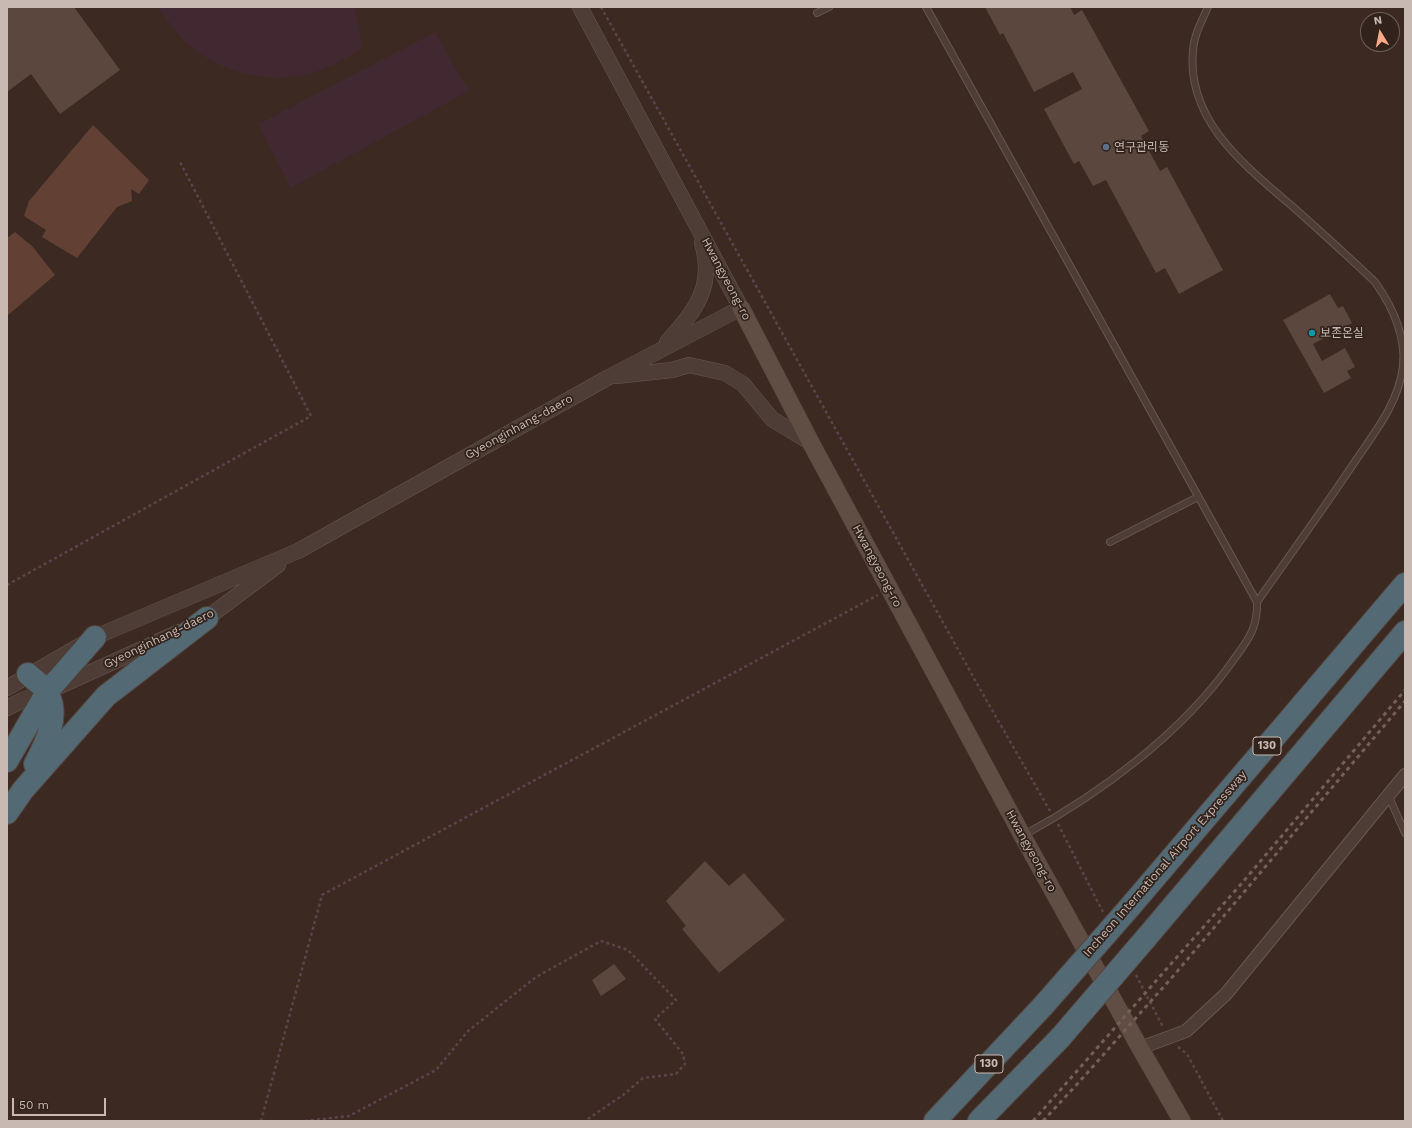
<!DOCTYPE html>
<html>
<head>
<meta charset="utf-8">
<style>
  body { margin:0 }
  #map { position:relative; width:1412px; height:1128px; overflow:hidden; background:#3c2922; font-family:"Work Sans",sans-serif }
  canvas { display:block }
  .frame { position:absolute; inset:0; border:8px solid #c8b9b2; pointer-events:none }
  .north { position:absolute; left:1360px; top:12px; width:40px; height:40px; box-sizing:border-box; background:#31221c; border:1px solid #6d5e58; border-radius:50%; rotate:350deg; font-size:11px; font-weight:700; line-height:16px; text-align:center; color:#c8b9b2 }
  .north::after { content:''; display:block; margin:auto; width:14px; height:18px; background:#faaa85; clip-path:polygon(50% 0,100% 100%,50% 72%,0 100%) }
  .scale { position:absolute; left:12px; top:1098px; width:94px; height:18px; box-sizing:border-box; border:2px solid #c8b9b2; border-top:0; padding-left:5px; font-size:12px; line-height:14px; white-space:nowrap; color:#c8b9b2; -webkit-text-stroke:3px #31221c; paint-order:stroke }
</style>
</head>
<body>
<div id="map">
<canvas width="1412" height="1128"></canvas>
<div class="frame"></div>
<div class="north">N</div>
<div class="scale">50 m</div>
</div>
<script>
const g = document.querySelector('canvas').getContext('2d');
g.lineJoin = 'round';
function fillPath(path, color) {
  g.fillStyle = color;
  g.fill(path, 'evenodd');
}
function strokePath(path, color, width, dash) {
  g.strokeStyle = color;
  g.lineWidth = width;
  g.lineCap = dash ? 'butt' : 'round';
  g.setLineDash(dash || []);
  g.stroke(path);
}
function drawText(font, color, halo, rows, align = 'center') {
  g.font = font + ' "Work Sans","Noto Sans KR",sans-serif';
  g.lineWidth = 3.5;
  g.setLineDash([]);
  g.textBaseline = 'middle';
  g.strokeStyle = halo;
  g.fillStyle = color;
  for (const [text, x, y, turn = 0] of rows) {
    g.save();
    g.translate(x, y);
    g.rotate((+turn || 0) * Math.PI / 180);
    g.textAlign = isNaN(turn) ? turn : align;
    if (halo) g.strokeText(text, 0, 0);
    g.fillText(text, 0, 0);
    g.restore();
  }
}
const green = new Path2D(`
  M157,7H355L362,48C348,57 334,66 318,71C276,86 222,75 189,45C177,34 167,20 157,7Z
  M435,32L469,91L291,188L258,124Z`);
const water = new Path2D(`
  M93,125L149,180L139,194L131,189L132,201L117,207L77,258L42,237L46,230L24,216L29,201Z
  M15,232L32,246L55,275L7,316V238Z`);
const building = new Path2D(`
  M7,7H74L120,70L60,114L31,74L7,92Z
  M985,7H1070L1074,15L1082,10L1149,131L1141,136L1160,171L1167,167L1223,270L1179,294L1165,268L1156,273L1106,180L1093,186L1079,161L1074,164L1044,109L1082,89L1073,72L1034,92L1003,33L1000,35Z
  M1330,294L1338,308L1343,306L1352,323L1313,344L1322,361L1345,348L1355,367L1347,371L1351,378L1324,393L1283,320Z
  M705,861L729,886L744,873L785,920L719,973L682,929L686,926L666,901Z
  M614,964L626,979L601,996L592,980Z`);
const path = new Path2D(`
  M601,7L980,689L1050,811
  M7,585L311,416L180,162
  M1058,824L1103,912
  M1136,975L1163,1027
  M1178,1047L1187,1054L1223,1121
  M261,1121L322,895L878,595
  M305,1121L349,1116L436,1070L468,1031L536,977L601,941L628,950L676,1000L655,1019L683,1054L685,1064L676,1074L643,1078L623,1095L585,1121`);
const service = new Path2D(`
  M926,7L1257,602C1258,629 1247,641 1232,662C1181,734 1101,793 1024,835
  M1208,7C1202,21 1194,34 1193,50C1186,120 1244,165 1292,206C1320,231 1348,256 1375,282C1392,306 1406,336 1403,366C1399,402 1375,432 1356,460C1324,508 1290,555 1257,602
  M817,13L829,7
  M1110,542L1198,497
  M1389,797L1405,833`);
const minor = new Path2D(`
  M1140,1048L1186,1031L1226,994L1405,775`);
const tertiary = new Path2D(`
  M667,342C695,311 715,287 702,243
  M616,376L672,370L689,365L725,373L743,384L772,419L811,443
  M199,622L207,618L278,565
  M7,688L95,637L298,551L609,377L741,308L580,7
  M7,708L25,699L47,692L179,632`);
const secondary = new Path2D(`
  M741,308L811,443L1022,835L1140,1048L1182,1121`);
const motorway = new Path2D(`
  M28,674C34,680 44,686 48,694C60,717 46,743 35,764
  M7,761L47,692L95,637
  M7,813L23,790L106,696L207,618
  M1129,908L1405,584
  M1146,938L1405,632
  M935,1121L1043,1006
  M979,1121L1060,1038`);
const rail = new Path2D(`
  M1033,1121L1242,883L1405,690
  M1043,1121L1080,1081L1175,974L1405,701`);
const motorwayBridge = new Path2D(`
  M1043,1006L1129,908
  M1060,1038L1146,938`);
const markers = [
  [1106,147,4,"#5c6f8a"],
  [1312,333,4,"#0f9aa8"]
];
const shields = [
  [1267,746,28],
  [989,1064,28]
];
const shieldNames = [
  ["130",1267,746],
  ["130",989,1064]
];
const poiNames = [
  ["연구관리동",1114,147],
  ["보존온실",1320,333]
];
const streetNames = [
  ["Hwangyeong-ro",726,279,62],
  ["Gyeonginhang-daero",519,427,-29],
  ["Hwangyeong-ro",877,566,62],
  ["Gyeonginhang-daero",159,639,-26],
  ["Hwangyeong-ro",1031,851,61],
  ["Incheon International Airport Expressway",1165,864,-49]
];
fillPath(green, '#422830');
fillPath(water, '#624134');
fillPath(building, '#5c473e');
strokePath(service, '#675851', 8);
strokePath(minor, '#675851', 14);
strokePath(tertiary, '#675851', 16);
strokePath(secondary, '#55463f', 18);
strokePath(motorway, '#54453f', 24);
strokePath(path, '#5d444a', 2.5, [3, 3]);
strokePath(service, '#4d3d36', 6);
strokePath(minor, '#4d3d36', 12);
strokePath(tertiary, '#4d3d36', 15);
strokePath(secondary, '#604d44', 17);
strokePath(motorway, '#536973', 22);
strokePath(rail, '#746058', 3, [4, 4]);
strokePath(motorwayBridge, '#54453f', 24, []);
strokePath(motorwayBridge, '#536973', 22);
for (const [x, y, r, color] of markers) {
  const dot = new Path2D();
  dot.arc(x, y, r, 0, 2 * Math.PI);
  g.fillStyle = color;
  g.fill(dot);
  strokePath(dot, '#31221c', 1.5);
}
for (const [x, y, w] of shields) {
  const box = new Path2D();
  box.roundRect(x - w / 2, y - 9, w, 18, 3);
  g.fillStyle = '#31221c';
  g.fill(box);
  strokePath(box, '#c8b9b2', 1);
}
drawText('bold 11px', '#c8b9b2', null, shieldNames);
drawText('12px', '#c8b9b2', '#31221c', poiNames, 'left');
drawText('12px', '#c8b9b2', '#31221c', streetNames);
</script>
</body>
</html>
